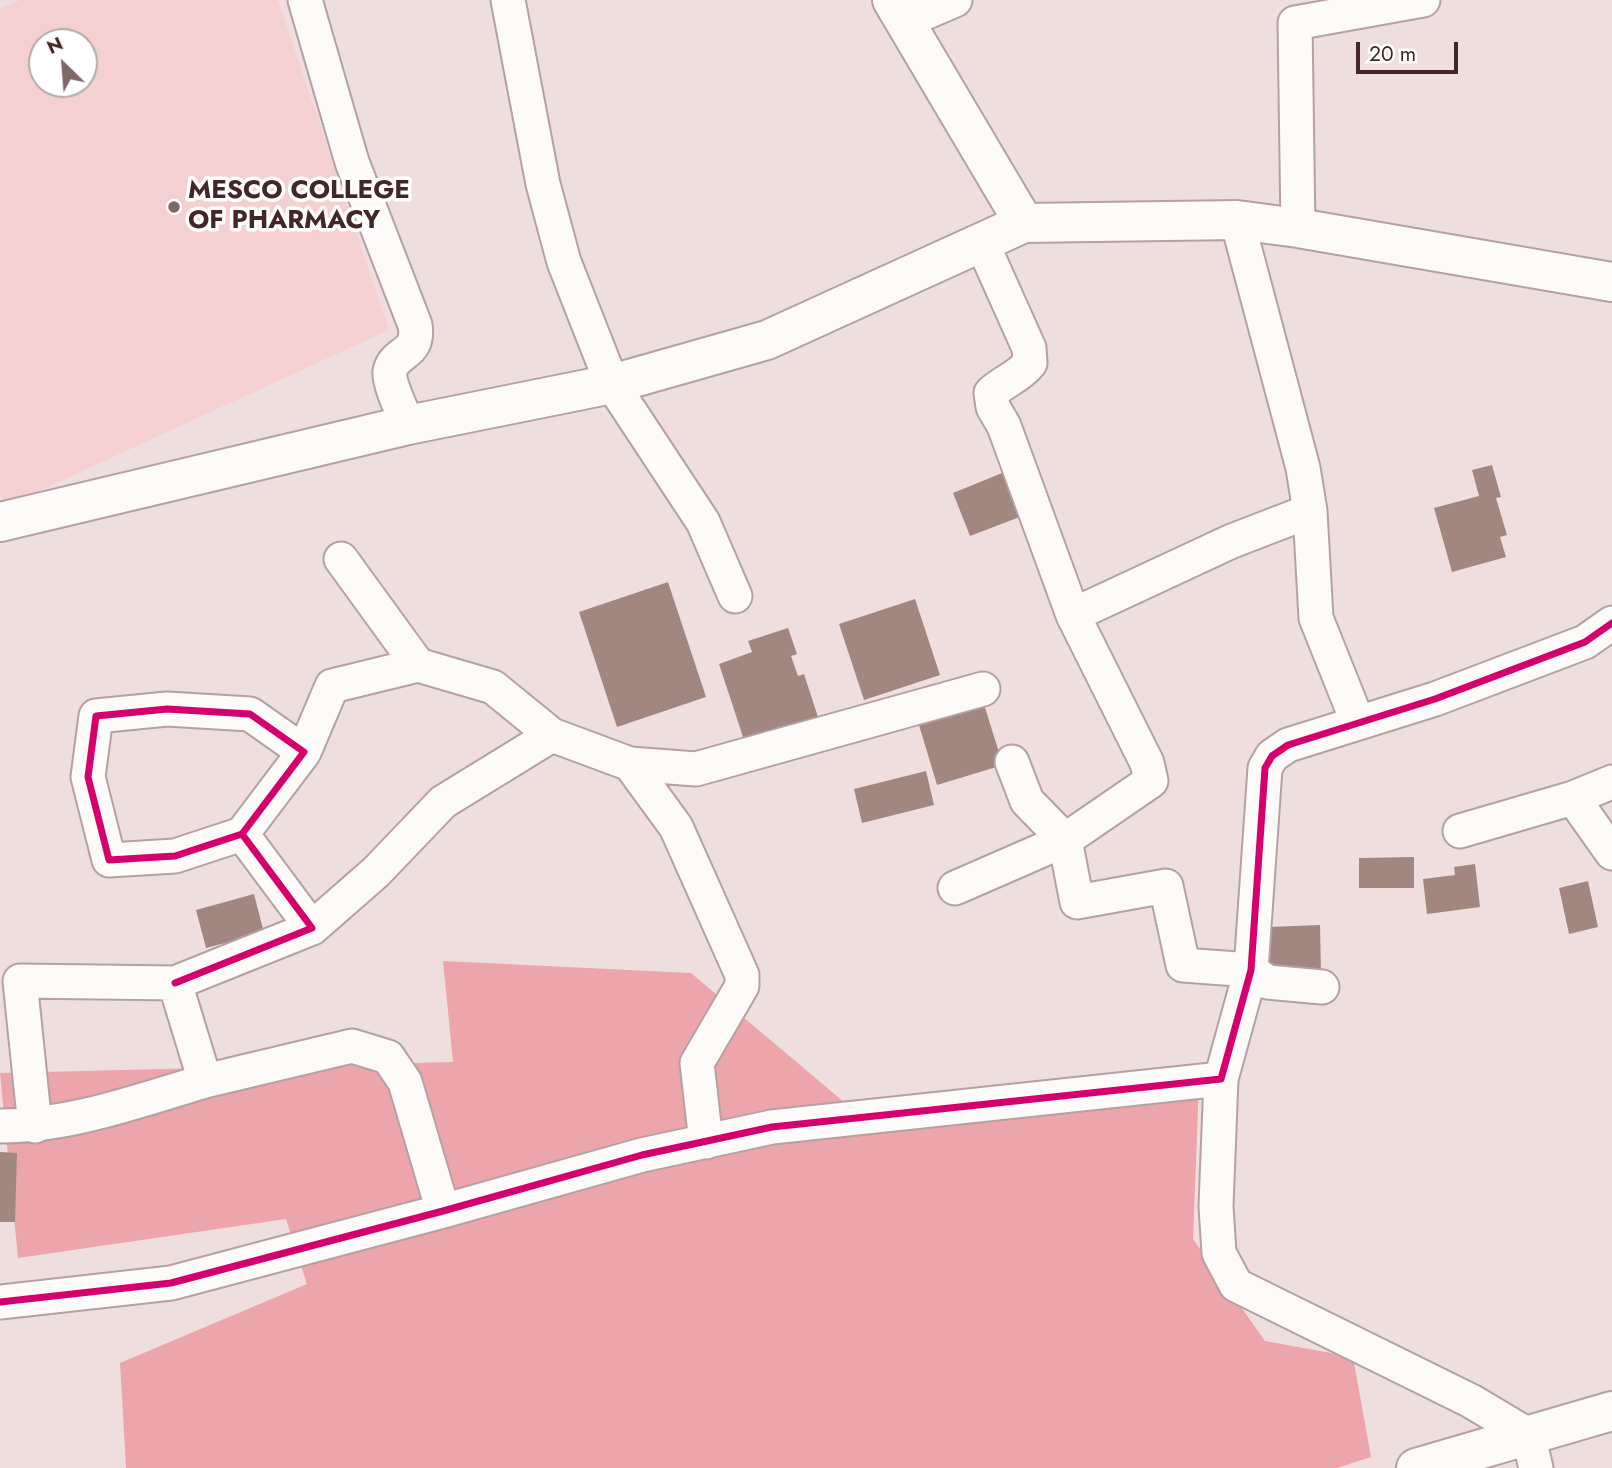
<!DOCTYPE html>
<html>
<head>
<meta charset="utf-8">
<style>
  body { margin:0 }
  #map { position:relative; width:1612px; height:1468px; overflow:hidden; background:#efdede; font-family:Jost,sans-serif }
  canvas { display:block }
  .north { position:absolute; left:28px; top:28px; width:70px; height:70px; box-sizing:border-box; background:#fff; border:2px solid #b4a9a9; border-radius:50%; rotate:335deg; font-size:19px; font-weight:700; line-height:28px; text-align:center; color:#432728 }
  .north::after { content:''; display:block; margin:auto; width:24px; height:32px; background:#7f6768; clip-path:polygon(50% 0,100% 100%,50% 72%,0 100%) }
  .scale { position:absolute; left:1356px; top:42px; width:102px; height:32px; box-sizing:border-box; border:4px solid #432728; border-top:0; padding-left:9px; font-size:21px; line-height:24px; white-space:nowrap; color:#432728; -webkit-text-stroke:5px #fff; paint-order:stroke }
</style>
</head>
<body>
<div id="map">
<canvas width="1612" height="1468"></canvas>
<div class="north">N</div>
<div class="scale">20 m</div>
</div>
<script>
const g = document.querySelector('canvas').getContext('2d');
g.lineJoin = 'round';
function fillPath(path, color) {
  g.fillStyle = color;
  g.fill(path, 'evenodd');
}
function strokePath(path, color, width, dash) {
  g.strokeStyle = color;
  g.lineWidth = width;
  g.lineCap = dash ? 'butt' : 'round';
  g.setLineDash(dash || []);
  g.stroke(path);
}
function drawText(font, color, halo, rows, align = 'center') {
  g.font = font + ' Jost,sans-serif';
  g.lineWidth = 7;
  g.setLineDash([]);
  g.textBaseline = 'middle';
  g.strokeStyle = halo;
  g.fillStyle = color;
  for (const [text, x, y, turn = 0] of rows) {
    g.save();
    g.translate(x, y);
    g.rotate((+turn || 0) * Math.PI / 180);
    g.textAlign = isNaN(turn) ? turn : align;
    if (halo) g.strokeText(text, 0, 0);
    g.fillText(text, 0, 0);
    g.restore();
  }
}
const built = new Path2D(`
  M20,0H278L389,330L6,506L0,494V9ZM42,42H84V84H42Z`);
const forest = new Path2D(`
  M443,961L691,973L877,1130L1199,1083L1193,1239L1265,1341L1353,1357L1371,1457L1337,1468H126L120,1363L307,1284L286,1219L18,1258L0,1073L453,1062Z`);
const building = new Path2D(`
  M1492,465L1501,497L1496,498L1507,535L1500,537L1506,557L1452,572L1434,508L1479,496L1472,470Z
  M1007,471L1025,515L970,536L953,493Z
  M668,582L706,697L617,727L579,612Z
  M915,599L940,675L864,700L839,624Z
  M788,628L797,654L791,656L798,676L804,674L818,717L745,743L719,664L752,652L748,641Z
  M981,695L1003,765L937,785L916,715Z
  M926,771L934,805L862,823L854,789Z
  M1414,857V888H1359V858Z
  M1475,864L1480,907L1427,914L1423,879L1455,875L1454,867Z
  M1588,881L1598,927L1569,934L1559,888Z
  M254,894L264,933L206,948L196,910Z
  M1320,925L1321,974L1269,976L1268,927Z
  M0,1152L17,1153L15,1222H0Z`);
const minor = new Path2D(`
  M305,0L352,162L415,325C420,356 395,350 390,371C388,383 403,413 408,425
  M508,0L543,184L564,262L612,384L703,522L735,596
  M906,21L955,0
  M1237,220L1303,468L1310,511L1316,618L1358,723
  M1298,228L1295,23L1423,0
  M341,559L418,665
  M1073,615L1232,541L1310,511
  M552,735L630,764L696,769L983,689
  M304,752L332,686L418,665L493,687L552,735L443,802L376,872L312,928
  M1012,762L1027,801L1065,840L1077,902L1166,886L1183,965L1251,970L1267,982L1322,987
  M630,764L676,827L742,975V986L697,1063L706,1142
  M1612,782L1573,798L1612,853
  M1460,831L1573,798
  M955,888L1065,840L1151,781L1147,763L1073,615L1004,426L993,407L991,393C1004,381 1019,377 1030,363L1029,348L982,243
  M175,983L312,928L242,834L175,856L109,860L88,777L96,716L167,709L250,714L304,752L242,834
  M1221,1079L1216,1206L1219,1253L1236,1285L1471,1401L1528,1435L1536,1468
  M205,1081L352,1046L388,1057L405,1082L443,1211
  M0,1126C70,1126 138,1101 205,1081L175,983L20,981L35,1126
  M0,1302L171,1283L443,1211L642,1155L772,1127L1221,1079L1251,970L1265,768L1272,756L1288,745L1435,699L1585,642L1612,623`);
const tertiary = new Path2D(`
  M892,0L1024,223
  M1416,1468L1612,1411`);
const secondary = new Path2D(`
  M0,522L408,425L612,384L767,340L1024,223L1237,220L1298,228L1612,282`);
const cycleway = new Path2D(`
  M175,983L312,928L242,834L175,856L109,860L88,777L96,716L167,709L250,714L304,752L242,834
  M0,1302L171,1283L443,1211L642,1155L772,1127L1221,1079L1251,970L1265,768L1272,756L1288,745L1435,699L1585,642L1612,623`);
const markers = [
  [174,207,7,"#7f6768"]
];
const poiNames = [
  ["MESCO COLLEGE",188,192],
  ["OF PHARMACY",188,222]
];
fillPath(built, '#f4d0d1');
fillPath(forest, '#eca5aa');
fillPath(building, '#a28781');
strokePath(minor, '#b5a1a2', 37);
strokePath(tertiary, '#b5a1a2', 42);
strokePath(secondary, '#b5a1a2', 42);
strokePath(minor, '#fdfafa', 33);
strokePath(tertiary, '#fdfafa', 38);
strokePath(secondary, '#fdfafa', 38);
strokePath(cycleway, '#d6006c', 7);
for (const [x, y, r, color] of markers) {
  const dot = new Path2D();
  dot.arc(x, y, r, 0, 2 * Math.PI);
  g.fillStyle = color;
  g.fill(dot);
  strokePath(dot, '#fff', 2.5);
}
drawText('bold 26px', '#432728', '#fff', poiNames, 'left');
</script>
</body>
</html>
